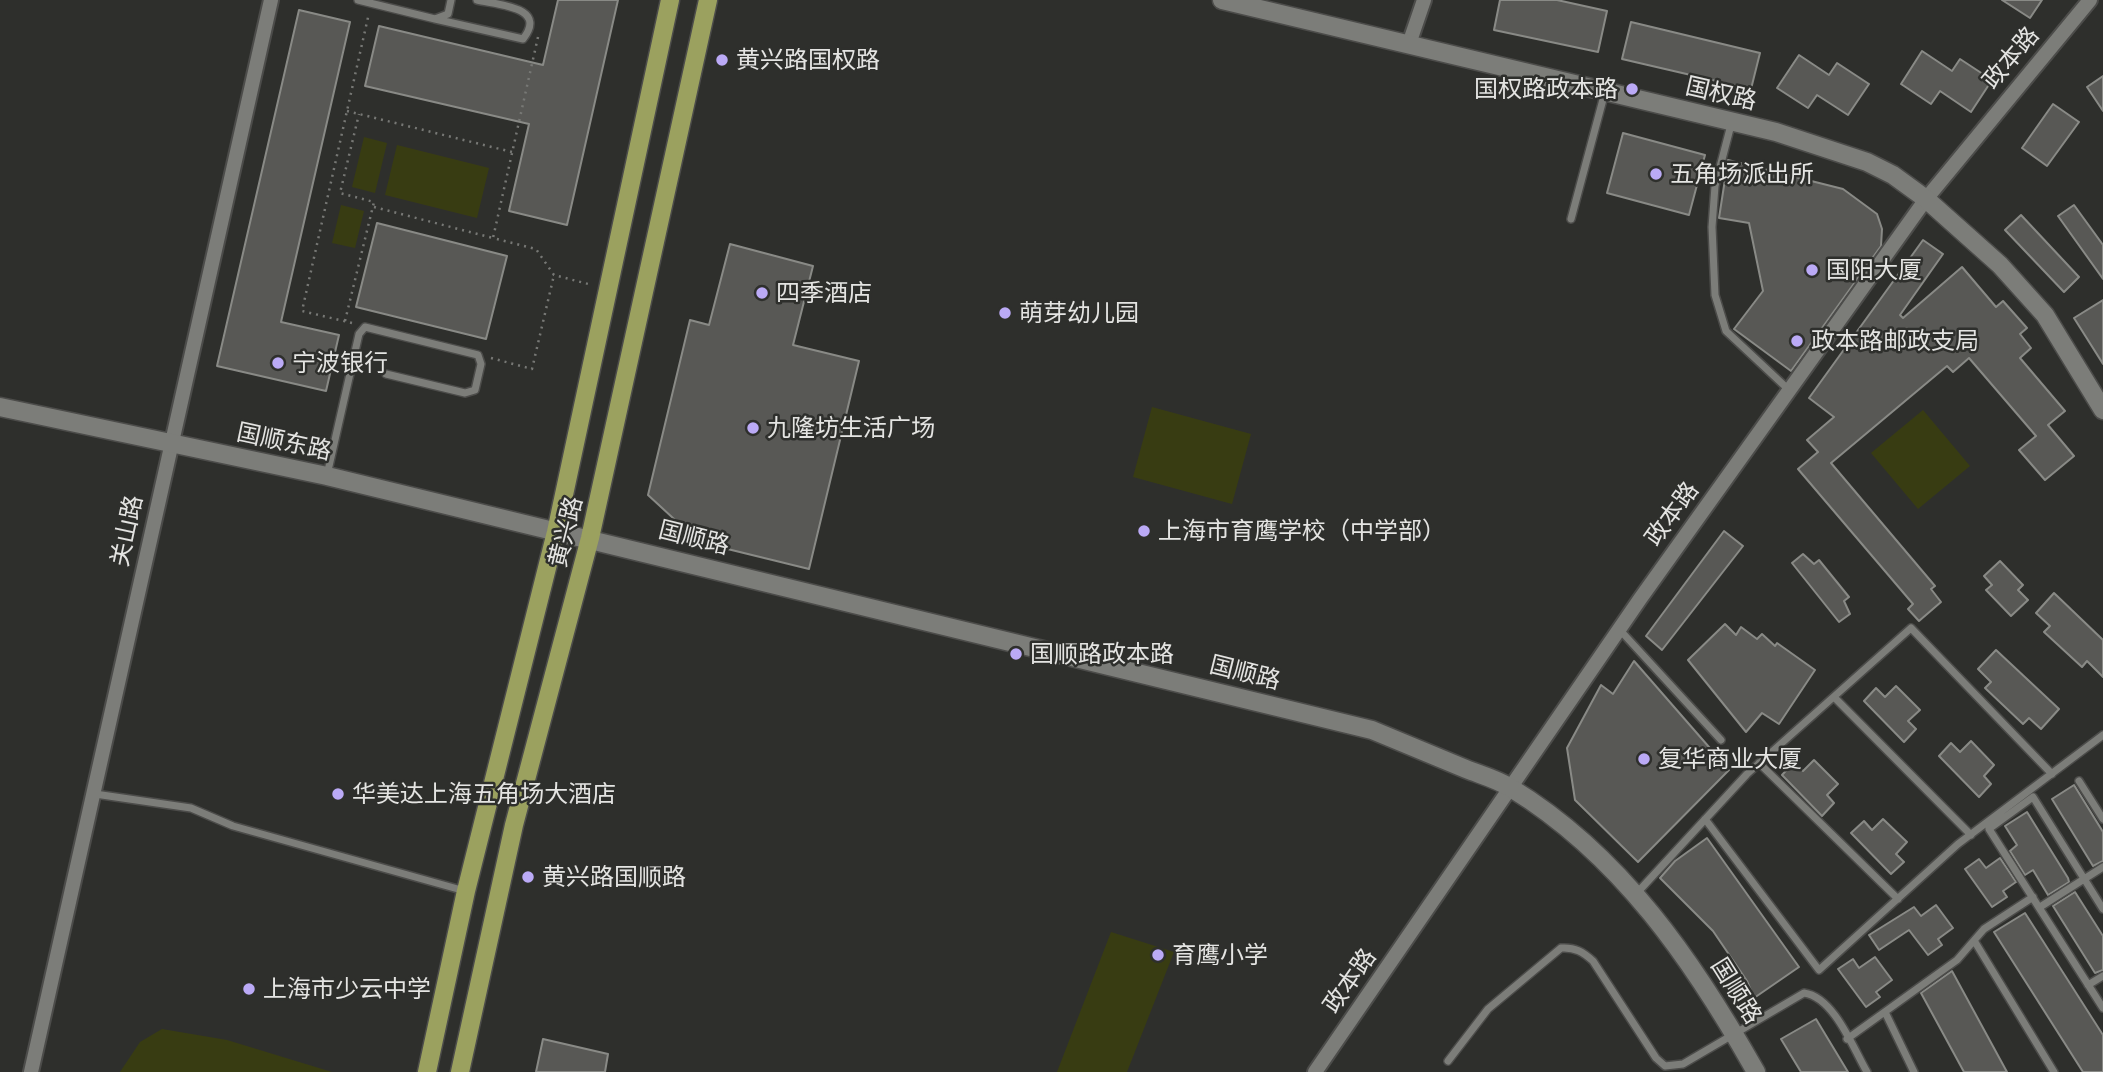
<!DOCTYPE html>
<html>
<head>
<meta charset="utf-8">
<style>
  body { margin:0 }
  canvas { display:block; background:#2e2f2c }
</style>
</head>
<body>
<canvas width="2103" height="1072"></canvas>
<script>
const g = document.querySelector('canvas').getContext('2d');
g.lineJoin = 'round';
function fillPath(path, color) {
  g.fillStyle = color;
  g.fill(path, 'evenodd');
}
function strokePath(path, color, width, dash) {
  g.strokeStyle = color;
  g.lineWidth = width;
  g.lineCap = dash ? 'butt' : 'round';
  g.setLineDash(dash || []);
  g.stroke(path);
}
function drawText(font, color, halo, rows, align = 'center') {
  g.font = font + ' "Asap Condensed","Noto Sans SC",sans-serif';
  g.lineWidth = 5;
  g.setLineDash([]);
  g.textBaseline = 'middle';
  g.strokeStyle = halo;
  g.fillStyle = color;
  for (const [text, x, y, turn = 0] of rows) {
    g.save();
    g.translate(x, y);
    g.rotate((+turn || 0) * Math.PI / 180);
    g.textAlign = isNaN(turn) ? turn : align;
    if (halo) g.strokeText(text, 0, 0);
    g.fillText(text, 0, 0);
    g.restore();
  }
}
const green = new Path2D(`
  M364,137L387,143L375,193L352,187Z
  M397,145L489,168L477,218L385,195Z
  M341,205L364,211L355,248L332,243Z
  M1152,407L1251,434L1232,504L1133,477Z
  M1923,410L1970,466L1918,509L1871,453Z
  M1111,932L1174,952L1127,1072H1057Z
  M162,1029L227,1040L332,1072H120L140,1042Z`);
const building = new Path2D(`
  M558,0H618L567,225L509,211L529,124L365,86L379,26L543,65Z
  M1500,0H1557L1607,11L1598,52L1494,30Z
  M2002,0H2042L2030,18Z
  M299,10L350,22L281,322L339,335L326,391L217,366Z
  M1631,22L1760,53L1751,89L1622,59Z
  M1922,51L1952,71L1960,59L1992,80L1971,112L1940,91L1931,104L1901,84Z
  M1799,55L1829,75L1837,63L1869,84L1848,115L1817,95L1808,108L1777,88Z
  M2103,76V111L2087,87Z
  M2053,104L2079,122L2047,166L2022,148Z
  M1623,133L1705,155L1689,215L1607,193Z
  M1728,160L1843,189L1877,214L1882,229L1881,246L1791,371L1734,329L1763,291L1749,223L1719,218Z
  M2074,205L2103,245V279L2058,216Z
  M2021,215L2079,277L2064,292L2005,230Z
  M377,223L507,256L486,339L356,307Z
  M1923,240L1943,254L1900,315L1903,318L1962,267L1996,307L2003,301L2027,328L2020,334L2031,348L2020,358L2065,411L2048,425L2074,456L2045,480L2019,450L2036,436L1969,358L1953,372L1947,366L1831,463L1935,586L1931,589L1941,602L1919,621L1908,609L1913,604L1798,469L1818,452L1807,440L1834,417L1809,398Z
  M730,244L813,266L793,345L859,361L809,569L699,542L648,495L690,320L709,325Z
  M2103,300V364L2074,318Z
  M1724,531L1743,546L1662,650L1646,636Z
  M1803,554L1814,564L1819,560L1849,597L1844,601L1850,614L1839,622L1792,563Z
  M2000,561L2023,585L2018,590L2028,600L2011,616L1986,590L1992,585L1984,576Z
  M2054,593L2103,640V677L2087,661L2082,667L2044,632L2050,626L2036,613Z
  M1725,624L1736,635L1741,627L1757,639L1762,634L1775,646L1777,643L1815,670L1779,724L1762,713L1746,732L1688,660Z
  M1996,650L2059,709L2041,729L2029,718L2023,724L1985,688L1991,682L1978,669Z
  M1634,661L1729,770L1638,862L1575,800L1567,748L1601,685L1613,694Z
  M1896,686L1920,710L1908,721L1916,729L1904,742L1864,701L1876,688L1885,697Z
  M1971,741L1994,765L1984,776L1991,784L1979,797L1939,756L1951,743L1960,752Z
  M1814,760L1838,784L1827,795L1834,803L1822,816L1782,775L1794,762L1803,771Z
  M2074,785L2103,832V861L2093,866L2052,799Z
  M2027,812L2068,878L2069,882L2048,895L2033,870L2025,875L2010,851L2017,845L2005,826Z
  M1883,819L1907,842L1896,854L1904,862L1891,874L1851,833L1864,821L1872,830Z
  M1707,838L1799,967L1754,998L1747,981L1713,931L1660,878L1675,861Z
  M2000,858L2016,882L2003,891L2007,897L1992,907L1965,869L1979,859L1986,868Z
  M2075,892L2103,936V970L2095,973L2053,906Z
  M1936,905L1953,928L1938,939L1942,945L1928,955L1909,930L1879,950L1869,935L1914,907L1921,916Z
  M2025,913L2103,1035V1072H2083L1994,932Z
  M1875,957L1892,980L1876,992L1880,997L1866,1007L1838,969L1853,959L1859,968Z
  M1952,971L2007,1072H1964L1921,993Z
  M1816,1019L1848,1072H1801L1781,1039Z
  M543,1039L608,1054L605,1072H536Z`);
const path = new Path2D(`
  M538,37L493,238L536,249L554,275L592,285
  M347,111L512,152
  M374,207L493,238
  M345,321L374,202L340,193L359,114
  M352,323L302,311L369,13
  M491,358L532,369L554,275`);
const lane = new Path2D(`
  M358,0L435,19L448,14L451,0
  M435,19L523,39C548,7 499,5 477,0
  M1732,121L1715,186L1712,227L1715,295L1726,331L1789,390
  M1571,219L1605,92
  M327,475L359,334L365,327L478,355L481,364L475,390L465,393L386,374
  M1619,629L1721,740
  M1834,697L1971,835
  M1759,763L1898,899
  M2079,781L2103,819
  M95,794L191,808L233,826L465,891
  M1705,819L1819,970L1958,844L2103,735
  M1636,894L1747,774L1911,628L2052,774
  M2040,907L2103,867
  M2103,909L2033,797L1989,829L2103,1008
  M1975,942L2054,1072
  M2088,985L2103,976
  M1885,1012L1914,1072
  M1847,1039L1957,960L1984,929L2033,897
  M1448,1061L1488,1009L1561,948C1575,947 1583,952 1593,961L1656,1058L1665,1066L1683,1064L1804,993C1834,997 1853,1048 1867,1072`);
const street = new Path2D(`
  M1409,44L1424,0
  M31,1072C113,715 189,357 271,0
  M1315,1072L1640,599L1926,199L2090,0`);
const secondary = new Path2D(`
  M1222,0L1776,132L1867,162L1893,175L1926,199L2000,265L2045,315L2103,410
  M0,407L327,476L1372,730C1404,743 1435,756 1466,769C1481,775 1497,779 1511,788C1621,855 1694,962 1756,1072`);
const primary = new Path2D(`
  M427,1072L466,891L556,532L670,0
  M460,1072L514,825L590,538L708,0`);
const markers = [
  [722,60,7,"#bbaaf6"],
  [1632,89,7,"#bbaaf6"],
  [1656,174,7,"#bbaaf6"],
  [1812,270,7,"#bbaaf6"],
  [762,293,7,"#bbaaf6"],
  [1005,313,7,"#bbaaf6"],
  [1797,341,7,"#bbaaf6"],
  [278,363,7,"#bbaaf6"],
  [753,428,7,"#bbaaf6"],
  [1144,531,7,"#bbaaf6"],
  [1016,654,7,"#bbaaf6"],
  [1644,759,7,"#bbaaf6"],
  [338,794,7,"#bbaaf6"],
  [528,877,7,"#bbaaf6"],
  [1158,955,7,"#bbaaf6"],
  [249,989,7,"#bbaaf6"]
];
const streetNames = [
  ["政本路",2011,58,-50],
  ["国权路",1721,94,13],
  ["国顺东路",284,442,12],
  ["政本路",1672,514,-54],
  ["关山路",127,531,-78],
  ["黄兴路",566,532,-76],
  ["国顺路",694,538,14],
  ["国顺路",1245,673,14],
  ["政本路",1350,981,-55],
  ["国顺路",1736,991,58]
];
const poiNames = [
  ["黄兴路国权路",736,60],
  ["国权路政本路",1618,89,"right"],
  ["五角场派出所",1670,174],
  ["国阳大厦",1826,270],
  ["四季酒店",776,293],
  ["萌芽幼儿园",1019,313],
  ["政本路邮政支局",1811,341],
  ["宁波银行",292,363],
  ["九隆坊生活广场",767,428],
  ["上海市育鹰学校（中学部）",1158,531],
  ["国顺路政本路",1030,654],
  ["复华商业大厦",1658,759],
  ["华美达上海五角场大酒店",352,794],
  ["黄兴路国顺路",542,877],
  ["育鹰小学",1172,955],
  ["上海市少云中学",263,989]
];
fillPath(green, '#383c12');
fillPath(building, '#585855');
strokePath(building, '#898a86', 2);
strokePath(lane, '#4c4c4a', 10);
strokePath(street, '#4c4c4a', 18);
strokePath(secondary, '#4c4c4a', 21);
strokePath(primary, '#4c4c4a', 21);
strokePath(path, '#777875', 2.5, [2, 5]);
strokePath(lane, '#7c7d79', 7);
strokePath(street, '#7c7d79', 14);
strokePath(secondary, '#7c7d79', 18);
strokePath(primary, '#9ba15f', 18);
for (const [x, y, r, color] of markers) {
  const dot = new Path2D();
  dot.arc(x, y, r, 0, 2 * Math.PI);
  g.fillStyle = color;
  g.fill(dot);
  strokePath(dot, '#2e2f2c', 2.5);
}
drawText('24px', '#e4e4e2', '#2e2f2c', streetNames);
drawText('24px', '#e4e4e2', '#2e2f2c', poiNames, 'left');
</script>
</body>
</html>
